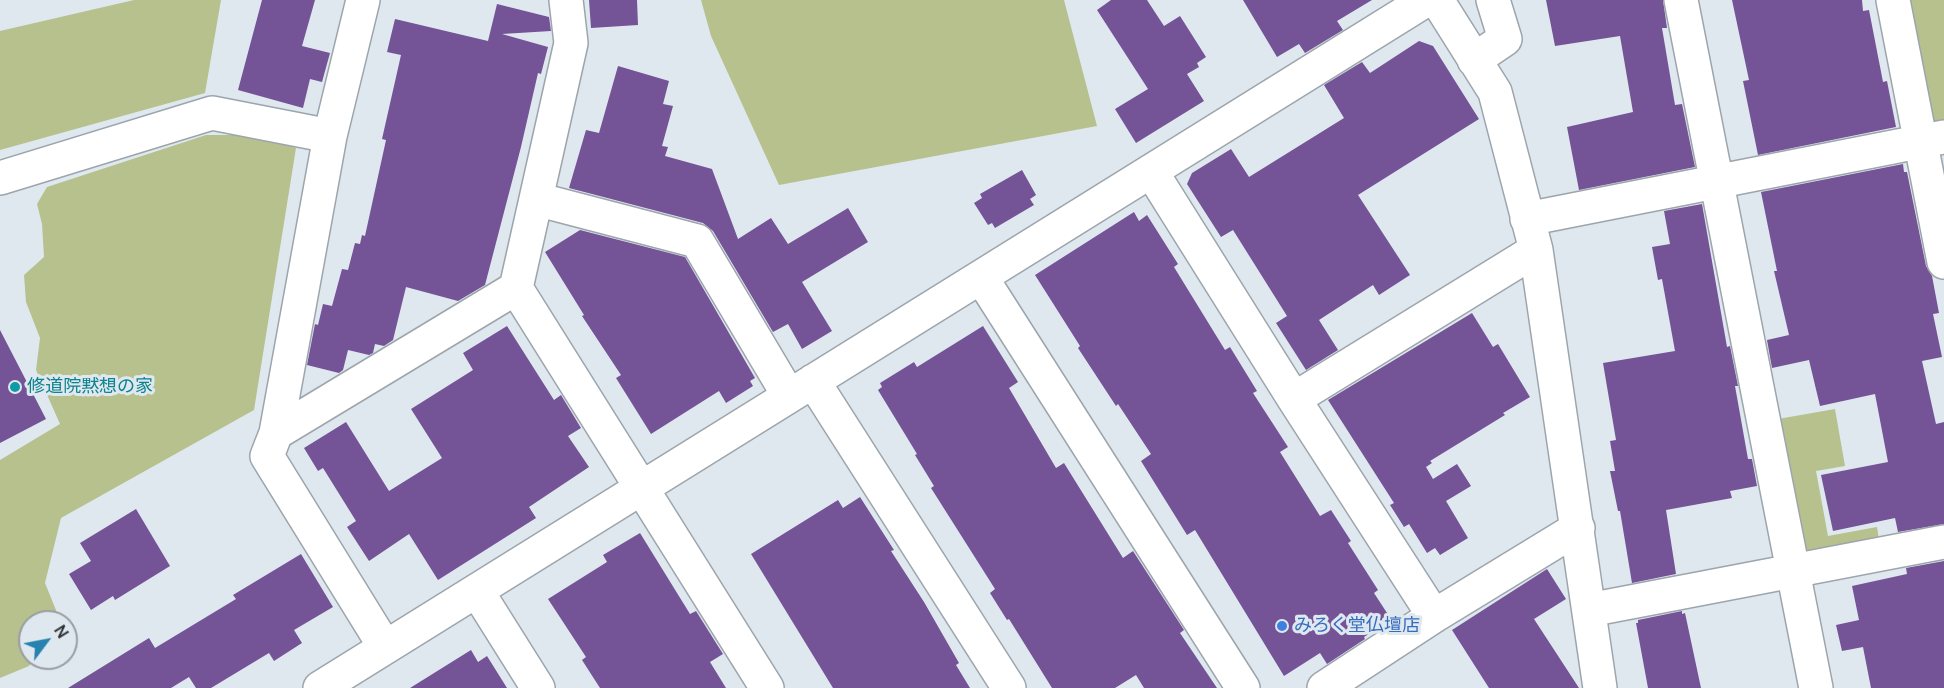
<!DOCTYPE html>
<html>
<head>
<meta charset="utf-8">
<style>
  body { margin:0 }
  #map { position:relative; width:1944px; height:688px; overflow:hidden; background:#dfe8ef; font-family:Manrope,sans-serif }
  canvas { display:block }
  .north { position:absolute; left:18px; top:610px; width:60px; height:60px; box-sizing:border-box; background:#dfe8ef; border:2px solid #979ea3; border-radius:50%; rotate:58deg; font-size:16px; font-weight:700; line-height:24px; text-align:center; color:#2b2e31 }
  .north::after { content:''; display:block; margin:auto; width:21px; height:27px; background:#2782af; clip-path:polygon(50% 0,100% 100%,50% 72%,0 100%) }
</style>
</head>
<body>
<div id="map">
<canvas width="1944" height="688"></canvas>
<div class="north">N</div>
</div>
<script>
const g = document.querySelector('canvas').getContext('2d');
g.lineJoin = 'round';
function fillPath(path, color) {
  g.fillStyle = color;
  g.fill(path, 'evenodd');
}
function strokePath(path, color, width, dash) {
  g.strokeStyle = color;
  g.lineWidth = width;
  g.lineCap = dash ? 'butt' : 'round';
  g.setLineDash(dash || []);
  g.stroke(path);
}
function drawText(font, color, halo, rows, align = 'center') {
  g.font = font + ' Manrope,"Noto Sans JP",sans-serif';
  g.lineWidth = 6;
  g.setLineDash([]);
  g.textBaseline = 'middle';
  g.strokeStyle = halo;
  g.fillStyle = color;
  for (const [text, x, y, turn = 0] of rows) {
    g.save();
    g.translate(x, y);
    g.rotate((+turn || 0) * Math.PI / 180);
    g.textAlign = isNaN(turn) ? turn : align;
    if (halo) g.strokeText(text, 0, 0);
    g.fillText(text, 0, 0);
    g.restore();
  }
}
const green = new Path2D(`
  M134,0H221L205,93L0,150V31Z
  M701,0H1064L1097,126L779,185L711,36Z
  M1904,0H1944V126L1930,129Z
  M206,135H265L296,148L254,410L61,518L45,583L60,620L59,622H30V658H34L29,666L0,678V460L60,424L36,370L40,338L26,302L24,275L44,257L42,224L37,204L47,187Z
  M1835,409L1845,466L1816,471L1828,536L1877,527L1880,546L1804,560L1778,419Z`);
const building = new Path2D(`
  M262,0H315L302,46L330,53L322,82L310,79L303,108L238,90Z
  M589,0H637L638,25L591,28Z
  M1111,0H1147L1164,26L1180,16L1206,57L1197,63L1199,67L1187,74L1204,101L1136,143L1115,109L1148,89L1097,10Z
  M1243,0H1372L1337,21L1343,30L1305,53L1299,44L1277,57Z
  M1546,0H1663L1667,28H1662L1675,105L1682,104L1695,167L1579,190L1567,127L1633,112L1620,36L1555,46Z
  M1732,0H1862L1863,11L1869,10L1883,82L1887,81L1896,127L1758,155L1743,81L1749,80Z
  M497,4L549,17L551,31L502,34L548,47L541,74L538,73L521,147L485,285L458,301L406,287L393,340L384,346L375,344L373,353L369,355L348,350L343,370L339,373L307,365L315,324L318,325L323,304L332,306L342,269L348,270L355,243L360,244L362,235L365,236L386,140L382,139L401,55L387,52L395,19L488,41Z
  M1419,41L1433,46L1479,119L1358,195L1410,275L1379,295L1373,285L1319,320L1338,350L1306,370L1276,323L1287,316L1233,230L1221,237L1187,184L1192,173L1231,149L1249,177L1344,118L1324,85L1362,62L1370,73Z
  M618,66L669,81L663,104L673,106L662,146L668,147L665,156L712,169L738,239L771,218L788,244L848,208L868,242L802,282L832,331L802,349L788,324L773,332L713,231L703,223L569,188L586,130L599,133Z
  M1903,164L1904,172H1907L1926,266L1932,276L1939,313L1933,314L1942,357L1922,361L1936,424L1944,422V524L1898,532L1895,518L1833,531L1821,475L1888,462L1875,394L1820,406L1809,360L1772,368L1767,340L1789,335L1774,271H1777L1761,192Z
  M1022,170L1036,195L1030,199L1034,205L995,228L992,223L988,225L974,203L982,198L980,194Z
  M1702,204L1727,347L1730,346L1738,386H1735L1748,459H1752L1757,486L1730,491L1732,498L1666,510L1676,574L1632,583L1620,511H1618L1610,471H1615L1610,441L1616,440L1603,363L1675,351L1662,279L1658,280L1652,247L1670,244L1664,211Z
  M1134,212L1139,221L1147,215L1178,264L1174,267L1225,350L1230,347L1257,391L1253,393L1288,447L1280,452L1320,516L1331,510L1351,541L1348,543L1378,590L1374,593L1389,616L1377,623L1380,627L1364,637L1365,639L1327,664L1320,653L1284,676L1195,530L1187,535L1141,461L1151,454L1118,404L1116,406L1078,348L1080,346L1035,275Z
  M580,230L685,257L755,378L750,381L753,386L726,403L719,391L651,434L616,378L621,375L582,316L584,315L545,252Z
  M1472,313L1493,347L1498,344L1530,397L1503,413L1505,415L1430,461L1432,463L1426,467L1433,479L1457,464L1471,486L1446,501L1468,538L1440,555L1435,548L1427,553L1409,524L1404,527L1390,505L1394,503L1328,400Z
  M507,326L554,400L561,395L581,428L568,436L589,467L529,507L536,518L438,580L409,534L369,561L347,527L356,521L323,468L318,471L304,448L346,422L389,491L442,458L411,409L473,370L463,353Z
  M983,326L1018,382L1009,388L1056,468L1064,463L1123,558L1133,551L1184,630L1180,633L1217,688H1144L1136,675L1115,688H1052L1009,619L1007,620L990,593L995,589L931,488L934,486L915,455L917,454L878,390L882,387L880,383L914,362L917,367Z
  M0,330L46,419L0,443Z
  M860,497L894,550L891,551L924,602L959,663L956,665L970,688H833L751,554L838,500L843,508Z
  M136,509L170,566L115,600L113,596L91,610L69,574L91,561L80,543Z
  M640,533L690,614L696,611L723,654L710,662L726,688H600L582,660L586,657L548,599L607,562L603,555Z
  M301,554L333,607L294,630L302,643L274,661L269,653L211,688H196L189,677L171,688H68L149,638L155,648L236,599L233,595Z
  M1944,561V688H1871L1863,647L1842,651L1836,625L1859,620L1852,586L1907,574L1906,568Z
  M1547,569L1566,599L1534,619L1579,688H1489L1452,630Z
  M1682,611V614L1685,613L1701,688H1648L1636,623H1638V620Z
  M471,650L478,662L487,656L507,688H410Z`);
const street = new Path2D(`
  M363,0L330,136L276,433L267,456L385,647
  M566,0L571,43L516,288L767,688
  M1437,0L1495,92L1536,250L1600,688
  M1681,0L1816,688
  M1893,0L1944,262
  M1474,60L1505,39L1493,0
  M1151,171L1294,399L1434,616
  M0,178L212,113L330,136
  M536,199L697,241L789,396
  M1527,219L1944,137
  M981,277L1243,688
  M813,381L1009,688
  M1294,399L1536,250
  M276,433L516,288
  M477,591L538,688
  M1589,610L1944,542
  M320,688L1426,0
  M1324,688L1434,616L1578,528`);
const markers = [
  [15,387,6,"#0f9aa8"],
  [1282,626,6,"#3f7fe0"]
];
const cultureNames = [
  ["修道院黙想の家",27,387]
];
const shopNames = [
  ["みろく堂仏壇店",1294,626]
];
fillPath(green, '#b7c18d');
fillPath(building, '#745396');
strokePath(street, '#9da5ac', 36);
strokePath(street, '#fff', 33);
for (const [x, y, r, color] of markers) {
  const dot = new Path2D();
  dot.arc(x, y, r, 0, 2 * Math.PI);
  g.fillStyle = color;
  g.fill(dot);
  strokePath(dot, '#dfe8ef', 2);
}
drawText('18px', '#0d838f', '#dfe8ef', cultureNames, 'left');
drawText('18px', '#366cbe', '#dfe8ef', shopNames, 'left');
</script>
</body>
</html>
